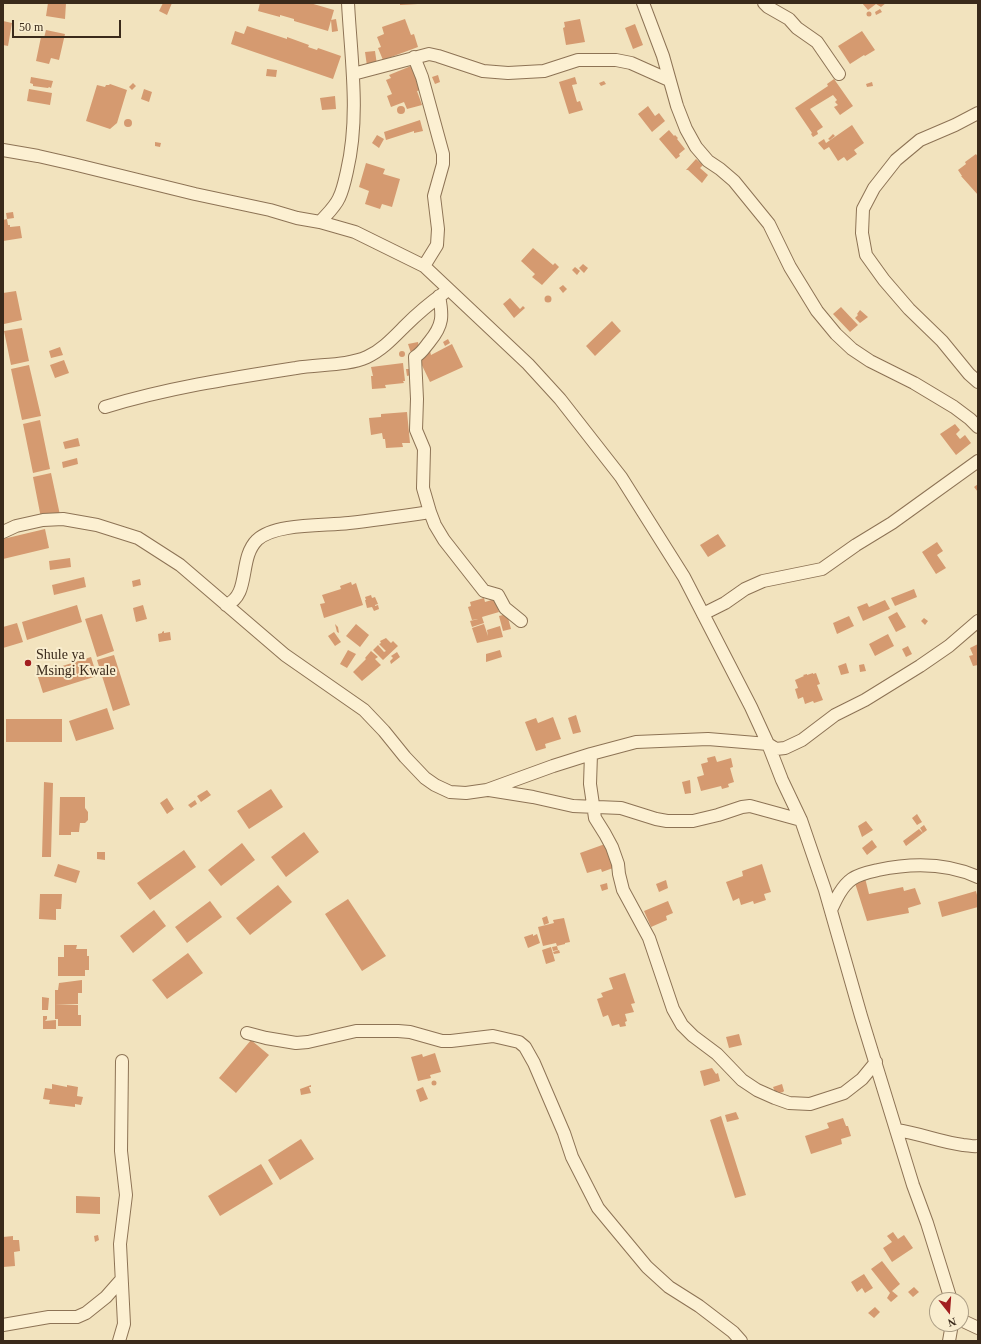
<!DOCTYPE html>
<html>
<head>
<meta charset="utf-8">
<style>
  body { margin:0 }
  #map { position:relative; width:981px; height:1344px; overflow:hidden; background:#f2e3be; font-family:Georgia,serif }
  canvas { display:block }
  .frame { position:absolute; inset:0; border:4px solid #3a2a1b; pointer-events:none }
  .north { position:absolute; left:929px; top:1292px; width:40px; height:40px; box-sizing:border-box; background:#f9edce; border:1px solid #ad9f86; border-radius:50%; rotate:163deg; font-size:11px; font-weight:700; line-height:16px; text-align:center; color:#3a2a1b }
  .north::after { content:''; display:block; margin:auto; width:14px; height:18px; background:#a21e1f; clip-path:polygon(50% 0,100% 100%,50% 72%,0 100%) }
  .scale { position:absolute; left:12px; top:20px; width:109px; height:18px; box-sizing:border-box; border:2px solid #3a2a1b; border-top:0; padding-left:5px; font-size:12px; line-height:14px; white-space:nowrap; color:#3a2a1b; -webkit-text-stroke:3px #f9edce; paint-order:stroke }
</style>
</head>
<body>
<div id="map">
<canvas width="981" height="1344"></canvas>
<div class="frame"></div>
<div class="north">N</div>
<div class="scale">50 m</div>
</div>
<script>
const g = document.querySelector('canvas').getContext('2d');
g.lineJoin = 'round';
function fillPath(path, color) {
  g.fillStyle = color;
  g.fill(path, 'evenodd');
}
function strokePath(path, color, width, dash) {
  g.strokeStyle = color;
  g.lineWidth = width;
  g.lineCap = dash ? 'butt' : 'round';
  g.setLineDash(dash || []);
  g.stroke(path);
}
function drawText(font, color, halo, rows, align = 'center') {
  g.font = font + ' Georgia,serif';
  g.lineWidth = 4;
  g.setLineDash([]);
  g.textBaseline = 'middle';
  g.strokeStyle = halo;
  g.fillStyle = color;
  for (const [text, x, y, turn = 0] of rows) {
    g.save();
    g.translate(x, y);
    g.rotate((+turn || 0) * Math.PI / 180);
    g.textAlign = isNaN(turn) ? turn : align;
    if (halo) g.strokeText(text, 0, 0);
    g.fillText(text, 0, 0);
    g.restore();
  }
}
const building = new Path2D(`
  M48,3H66L65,19L46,16Z
  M163,3H172L167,15L159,11Z
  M260,3H310L334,10L328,31L294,21V19L280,15V17L258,11Z
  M400,3H418V4L400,5Z
  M862,3H886L881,7L876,4L868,10Z
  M880,9L882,12L876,15L875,12Z
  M866.5 14a2.5 2.5 0 1 1 5 0a2.5 2.5 0 1 1-5 0Z
  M336,19L338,31L332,32L331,20Z
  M405,19L411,35L414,34L418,47L383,60L378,48L381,47L377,37L384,34L382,27Z
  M580,19L585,42L566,45L563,28L565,27L564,22Z
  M3,21L12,23L8,46L3,45Z
  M635,24L643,45L633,49L625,28Z
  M247,26L287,39V37L309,45L308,47L317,50L318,48L341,56L333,79L231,44L235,31L244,34Z
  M46,30L65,34L59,60L51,58L49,64L36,61L41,37L44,38Z
  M862,31L875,50L865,56L864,55L850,64L838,46Z
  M375,51L377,65L367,66L365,52Z
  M411,66L421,90L417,91L422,105L407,109L404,102L391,107L387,96L392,94L386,80L391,78L389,75Z
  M267,69L277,70L276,77L266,76Z
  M438,75L440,82L435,84L432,77Z
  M31,77L53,81L51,88L49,87L48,88L33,86V84L30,83Z
  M575,77L577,84L572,85L577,102L580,101L583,110L569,114L559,82Z
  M834,79L853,106L840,115L834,107L838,105L835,102L837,100L833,95L810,109L823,127L817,131L818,134L813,137L811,134L812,133L795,108L828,86L827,84Z
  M604,81L606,84L601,86L599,83Z
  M872,82L873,86L867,87L866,84Z
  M133,83L136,86L132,90L129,87Z
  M110,84L127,90L117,123L110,129L86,121L97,85L105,87L106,85H109Z
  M29,89L52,93L50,105L27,101Z
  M144,89L152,92L149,102L141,99Z
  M335,96L336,109L322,110L320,98Z
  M397 110a4 4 0 1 1 8 0a4 4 0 1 1-8 0Z
  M648,106L655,116L659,113L665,121L652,132L638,114Z
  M124 123a4 4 0 1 1 8 0a4 4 0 1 1-8 0Z
  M420,120L423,131L414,133V131L386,140L384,132Z
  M852,125L864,143L854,150L857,154L847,161L844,157L838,161L829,147L824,150L818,143L824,139L826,143Z
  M669,130L674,136L675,135L678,138L677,139L685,149L679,154L680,156L676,159L659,139Z
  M833,134L835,136L830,140L828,139Z
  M377,135L384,139L379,148L372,143Z
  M155,142L161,143L160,147L155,146Z
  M976,154L978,157V195L961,176H962L958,170L966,164L965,162Z
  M696,159L703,165L700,168L708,175L702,183L688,170H686Z
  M366,163L385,169L383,174L400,179L392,207L382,204L380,209L365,204L369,191L359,187Z
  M13,212L14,218L7,219L6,213Z
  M7,219L8,225H10V227L20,226L22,238L3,241V220Z
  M533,248L553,265L555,263L559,267L542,285L532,277L535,274L521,261Z
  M583,264L588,268L584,273L579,268Z
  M575,267L580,271L577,275L572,270Z
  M563,285L567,289L563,293L559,288Z
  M16,291L22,320L4,324L3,293Z
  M544.5 299a3.5 3.5 0 1 1 7 0a3.5 3.5 0 1 1-7 0Z
  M510,298L520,309L523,306L525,308L514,318L503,304Z
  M841,307L858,325L850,332L833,314Z
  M860,310L868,317L860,323L855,318L858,315L857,314Z
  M612,321L621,331L595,356L586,346Z
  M22,328L29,361L11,365L4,331Z
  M448,339L450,343L445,346L443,342Z
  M418,342L420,353H411L408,344Z
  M452,344L463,367L430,382L418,357L430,351L431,355Z
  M60,347L63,355L51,358L49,351Z
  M399 354a3 3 0 1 1 6 0a3 3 0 1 1-6 0Z
  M64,360L69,373L55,378L50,365Z
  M403,363L405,381H403L404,383L385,385L386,388L372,389L371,376H373L371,367Z
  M29,365L41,416L22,420L11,369Z
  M406,369H410L411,375L407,376Z
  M407,412L410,443H402L403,447L386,448L385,439H383L382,433L371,435L369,418L381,417V414Z
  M40,420L50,469L33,473L23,424Z
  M955,424L960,430L956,434L960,439L965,435L971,443L956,455L940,434Z
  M78,438L80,446L65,449L63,442Z
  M77,458L78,464L63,468L62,462Z
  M51,473L60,515L41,518L33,477Z
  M978,484V492L974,487Z
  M45,529L49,548L3,559V539Z
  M718,534L726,546L708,557L700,545Z
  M937,542L943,551L937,555L946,568L936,574L922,552Z
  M70,558L71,567L50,570L49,561Z
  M84,577L86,587L54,595L52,585Z
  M140,579L141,585L133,587L132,581Z
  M351,582L352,585L356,583L363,605L324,618L320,604L325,603L322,595L341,589L340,586Z
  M914,589L917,597L895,606L891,598Z
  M371,595L372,598L375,597L378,604L375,605V606L378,605L379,609L374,611L372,607L367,608L365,600H366L365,597Z
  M484,598L485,602L495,599L499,612L482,617L484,623L472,627L470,621L478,619L472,620L468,607L471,606L470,602Z
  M885,600L890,609L863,621L857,607L867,603L869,607Z
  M77,605L82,622L27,640L22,622Z
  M143,605L147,619L136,622L133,608Z
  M897,612L906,627L896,632L888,617Z
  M102,614L114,651L97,657L85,619Z
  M507,614L511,629L503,631L499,616Z
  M849,616L854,626L837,634L833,623Z
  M924,618L928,621L925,625L921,621Z
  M17,623L23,642L3,648V627Z
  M335,624L338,627L339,633L337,632Z
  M356,624L369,635L360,647L346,636Z
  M484,624L488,636L487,630L500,626L503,637L477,643L472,628Z
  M164,631V633L170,632L171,640L159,642L158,634L162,633V632Z
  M334,632L341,642L335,646L328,636Z
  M888,634L894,646L875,656L869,644Z
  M386,638L391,643L389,645L393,641L398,646L383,660L373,650L378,645L384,652L386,651L379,644L381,643L380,641Z
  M978,644V665L973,666L969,656L973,655L970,648Z
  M908,646L912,654L906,657L902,649Z
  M348,650L356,654L347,668L340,664Z
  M500,650L502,657L486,662V654Z
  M371,651L378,657L375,659L381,665L362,681L353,672L366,659L365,658Z
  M397,652L400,657L391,664L390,661L393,658L391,656Z
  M114,655L130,705L113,711L97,660Z
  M91,657L97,676L43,693L37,674Z
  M846,663L849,673L841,675L838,666Z
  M864,664L866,671L860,672L859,665Z
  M813,673V674L816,673L820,684L817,685L823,700L814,703L813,701L805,704L803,697L798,699L795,689L798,688L795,680L804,676L803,675L807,674V675Z
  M107,708L114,729L76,741L69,721Z
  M576,715L581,732L573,734L568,718Z
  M553,717L561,739L545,744L546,748L536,751L525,722L536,718L538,723Z
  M6,719H62V742H6Z
  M715,756L717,762L731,758L733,767L730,768L734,782L728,784L729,787L722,789L721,786L701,791L697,777L704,775L701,764L708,762L707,758Z
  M690,780L691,793L685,794L682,782Z
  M44,782L53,783L51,857H42Z
  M271,789L283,807L249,829L237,811Z
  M207,790L211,795L201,802L197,796Z
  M60,797H85V808L88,812V820L85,823H80L79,832H71V835H59Z
  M167,798L174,809L167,814L160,803Z
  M195,800L197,804L191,808L188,805Z
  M917,814L922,822L917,825L912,818Z
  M866,821L873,830L862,837L858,826Z
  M924,825L927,830L923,833L920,828Z
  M919,829L923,833L906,846L903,841Z
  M304,832L319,852L286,877L271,857Z
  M872,840L877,847L867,855L862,848Z
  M242,843L255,860L221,886L208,870Z
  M605,844L613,868L602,872L601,869L587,873L580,853Z
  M184,850L196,867L150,900L137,883Z
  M97,852H105V860L97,859Z
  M58,864L80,871L76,883L54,876Z
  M762,864L771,892L764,894L766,900L754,904L753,901L741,905L739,898L733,901L726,882L743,876L742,871Z
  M865,878L869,894L903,887L904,891L915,888L921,904L908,908L909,913L867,921L854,880Z
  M666,880L668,888L659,892L656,884Z
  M607,883L608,889L602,891L600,885Z
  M278,885L292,902L250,935L236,918Z
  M976,891L978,899V907L942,917L938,902Z
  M40,894H62L61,909H56V920L39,919Z
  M348,899L386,956L362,971L325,914Z
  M210,901L222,917L187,943L175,927Z
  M668,901L673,913L666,916L667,920L651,927L644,911Z
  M154,910L166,926L133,953L120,936Z
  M547,916L549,923L544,925L542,918Z
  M564,918L570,942L565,943V944L557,946L556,943L543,946L538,927L554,923L553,920Z
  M533,934V936L537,934L540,943L528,948L524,937Z
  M64,945H77L76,949H87V956H89V970H85V976H58V957H64Z
  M557,946L558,950L553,951L552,947Z
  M551,947L555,961L546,964L542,950Z
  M559,950L560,953L554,954L553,952Z
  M188,953L203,973L167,999L152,980Z
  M625,973L635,1003L631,1004L634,1012L625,1014L627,1021L625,1022L626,1026L620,1027L619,1024L612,1026L608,1015L603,1017L597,999L603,997L601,993L613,989L609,978Z
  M82,980V993H78V1004L55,1005V990H58L59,983Z
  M42,997L49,998L48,1010H42Z
  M55,1005H78V1015H81V1026H58V1019H55Z
  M43,1016H47V1019L45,1021L56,1020V1029H43Z
  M739,1034L742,1045L729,1048L726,1037Z
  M251,1040L269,1055L236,1093L219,1078Z
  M435,1053L441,1072L430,1075L431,1078L418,1081L411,1057L422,1054L423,1057Z
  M712,1068L716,1074L718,1073L720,1081L704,1086L700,1071Z
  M431.5 1083a2.5 2.5 0 1 1 5 0a2.5 2.5 0 1 1-5 0Z
  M52,1084L67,1087V1085L78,1087L77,1096L83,1097L81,1105L75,1104V1107L49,1104L50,1100L43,1099L45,1088L52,1089Z
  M782,1084L784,1091L783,1092L776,1094L773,1087Z
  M311,1085V1087H309L311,1093L301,1095L300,1089Z
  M423,1087L428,1099L420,1102L416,1090Z
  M736,1112L739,1119L727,1122L725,1115Z
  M721,1116L746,1195L735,1198L710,1120Z
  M843,1118L846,1126H848L851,1136L841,1139L842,1144L811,1154L805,1136L829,1128L827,1123Z
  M301,1139L314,1159L280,1180L268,1160Z
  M261,1164L273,1184L220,1216L208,1196Z
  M76,1196L100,1197V1214L76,1213Z
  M893,1232L898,1239L904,1235L913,1248L892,1262L883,1248L892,1242L887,1236Z
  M98,1235L99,1240L95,1242L94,1236Z
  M13,1236V1240H19L20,1251L14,1252L15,1266L3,1267V1237Z
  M882,1261L900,1284L892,1291L898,1296L891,1302L887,1298L890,1293L871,1269Z
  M864,1274L873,1288L865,1293L862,1288L857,1292L851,1282Z
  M914,1287L919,1292L913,1297L908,1292Z
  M875,1307L880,1312L874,1318L868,1313Z`);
const street = new Path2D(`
  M643,3L663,56L677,106L686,129L696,147L708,161L720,169L734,181L769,224L790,267L817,311L836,334L852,349L870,361L914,383L954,407L970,419L978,427
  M764,3L768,7L789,19L797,28L817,42L839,74
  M414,57L422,77L443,154V164L434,196L438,229L437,245L424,266
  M353,74L429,54L438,56L483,71L508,73L544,71L578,60H616L631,63L669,80
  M978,113L955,125L920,140L896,160L874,188L863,209L862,233L866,255L884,280L909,309L942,341L969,374L978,382
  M3,150L38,156L73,164L195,194L270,210L297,218L320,222L355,232L424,266L528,364L560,399L621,477L684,577L751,707L768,744L782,780L801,820L825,890L861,1016L913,1185L927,1223L951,1300
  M320,222C327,214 335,207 339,198C343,190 345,180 347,171C360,116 351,59 348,3
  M439,296C443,316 443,325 430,341C425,347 422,353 415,357L417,399L416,430L424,449L423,488L430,512L435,525L444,540L484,591L498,595L505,608L521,621
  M105,407C167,388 232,378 296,368C318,364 347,366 367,357C382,350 393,338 405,326C417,314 430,303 444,293
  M3,532L16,526L43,520L63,519L97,525L138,538L180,565L285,655L364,710L384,731L405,757L425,778L435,785L450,792L466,793L487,790L553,766L591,754L636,742L708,739L768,744L776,749L785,748L802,740L835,715L865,700L920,666L949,646L978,621
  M226,605C251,595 238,559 257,540C275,523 325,526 349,523C376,520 403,516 430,512
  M703,614L725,603L745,589L763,581L822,569L856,545L892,523L978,461
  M591,754L590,784L595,818L605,834L612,847L618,864L619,874L623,890L649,938L673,1009L682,1025L693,1036L717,1054L742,1080L757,1090L775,1098L789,1103L810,1104L844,1093L862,1079L876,1062
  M489,790L533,797L573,806L621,808L656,819L667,821H693L718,815L742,807L750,806L801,820
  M831,910C836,899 842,886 852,879C859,874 869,872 878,870C911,863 947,863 978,877
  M247,1033L266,1038L296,1043L308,1042L356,1031H398L410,1032L442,1041H451L493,1036L519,1042L525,1047L534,1063L564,1133L572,1157L598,1208L647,1267L669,1287L699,1306L733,1332L741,1341
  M896,1130C919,1133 940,1142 963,1145C968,1145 973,1147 978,1146
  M961,1320L978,1328
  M3,1325L49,1317H77L86,1313L106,1297L121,1280
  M119,1341L124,1324L120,1244L126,1195L121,1151L122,1061
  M949,1341L952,1324`);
const markers = [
  [28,663,4,"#a21e1f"]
];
const poiNames = [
  ["Shule ya",36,655],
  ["Msingi Kwale",36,671]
];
fillPath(building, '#d59a70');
strokePath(street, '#8d7355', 14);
strokePath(street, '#fcf0d2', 12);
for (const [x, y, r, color] of markers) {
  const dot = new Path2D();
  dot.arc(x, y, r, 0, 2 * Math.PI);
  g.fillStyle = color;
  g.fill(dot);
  strokePath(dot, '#f9edce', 1.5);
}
drawText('14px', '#3a2a1b', '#f9edce', poiNames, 'left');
</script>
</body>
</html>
